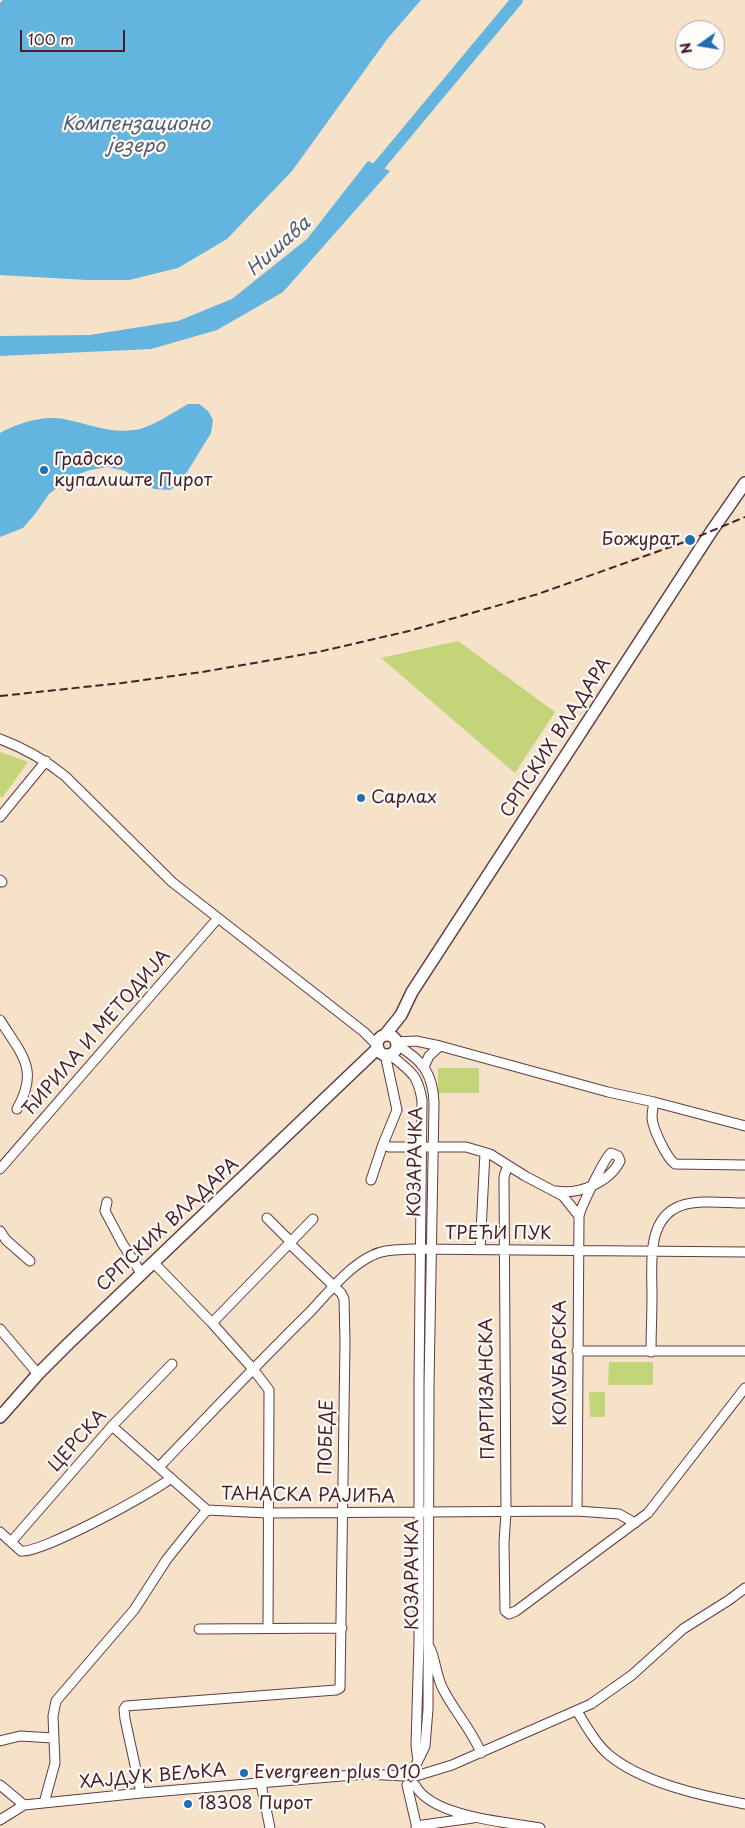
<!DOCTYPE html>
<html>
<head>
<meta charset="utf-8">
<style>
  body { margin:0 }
  #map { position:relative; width:745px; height:1828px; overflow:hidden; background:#f6e1c9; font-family:"Playpen Sans",sans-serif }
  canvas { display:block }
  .north { position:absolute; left:675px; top:20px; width:50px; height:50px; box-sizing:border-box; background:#fdfcf7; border:1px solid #b5a4a5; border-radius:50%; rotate:257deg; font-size:14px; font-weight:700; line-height:20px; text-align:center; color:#4a1f2b }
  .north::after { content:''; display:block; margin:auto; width:18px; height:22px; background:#1f6fb2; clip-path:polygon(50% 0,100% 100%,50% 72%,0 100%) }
  .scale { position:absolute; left:20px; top:30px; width:105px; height:22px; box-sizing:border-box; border:2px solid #4a1f2b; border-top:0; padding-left:6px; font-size:15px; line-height:18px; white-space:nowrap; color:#4a1f2b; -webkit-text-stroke:4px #fdfcf7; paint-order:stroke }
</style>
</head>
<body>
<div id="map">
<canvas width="745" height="1828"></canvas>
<div class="north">N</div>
<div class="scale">100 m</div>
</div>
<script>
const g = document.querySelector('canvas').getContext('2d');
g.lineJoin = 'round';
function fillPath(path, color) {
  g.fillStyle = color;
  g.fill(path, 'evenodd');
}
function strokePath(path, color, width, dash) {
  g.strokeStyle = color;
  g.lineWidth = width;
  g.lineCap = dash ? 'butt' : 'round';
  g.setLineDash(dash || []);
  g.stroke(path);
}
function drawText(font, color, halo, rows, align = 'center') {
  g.font = font + ' "Playpen Sans",sans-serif';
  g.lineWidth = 4.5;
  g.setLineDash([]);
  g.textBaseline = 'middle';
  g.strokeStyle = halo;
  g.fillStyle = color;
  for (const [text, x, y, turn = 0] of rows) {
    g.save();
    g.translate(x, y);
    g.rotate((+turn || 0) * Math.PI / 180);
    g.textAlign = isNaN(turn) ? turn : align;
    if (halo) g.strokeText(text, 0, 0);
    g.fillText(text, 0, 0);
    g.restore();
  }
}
const green = new Path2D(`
  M458,641L555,712L515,773L381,658Z
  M0,752L28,762L2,798L0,796Z
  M438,1068H479V1093H438Z
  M609,1362H653V1385H608Z
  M589,1392H605V1417H590Z`);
const water = new Path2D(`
  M3,0H421L388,38L292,171L227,239L178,268L129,280H87L0,275V3Z
  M368,161L390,171L283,292L217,330L151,349L0,356V336L90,335L178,321L232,299L307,239Z
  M188,404H199L208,411L213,420L211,433L181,482L170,490L154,489L125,471L108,467L90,470L70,477L49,494L35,514L23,528L0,537V433C18,423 43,415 64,419C90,424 111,435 140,429C157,424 172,413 188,404Z`);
const river = new Path2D(`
  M368,179L517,0`);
const minor = new Path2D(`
  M0,739C24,748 45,760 65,776L172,882L364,1032L377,1045
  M0,817L46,761
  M0,880L2,882
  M0,1020C21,1054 40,1069 17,1109
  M396,1042L416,1041L440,1046L608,1092L654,1102L745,1126
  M397,1045C422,1060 433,1073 434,1103L429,1386L428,1709L425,1746L412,1773
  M390,1054C409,1072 417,1071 422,1100L419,1385V1642L416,1745L418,1761
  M424,1067L429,1056L440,1046
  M654,1102C653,1107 652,1113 652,1118C653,1129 666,1157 675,1164L745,1165
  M383,1144L389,1147H466L490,1154L525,1176L563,1196L579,1216
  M508,1166L505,1173L504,1178L506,1512L504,1543L505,1611L509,1614L516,1611L648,1513L745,1388
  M0,1169L218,918
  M371,1180L383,1144L397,1110L385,1054
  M556,1191C578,1195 609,1183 620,1161L618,1156L611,1153C605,1157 581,1207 579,1216L577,1511
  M107,1202L105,1211L122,1243L141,1273
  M267,1218L291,1242
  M0,1231L6,1240L30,1261
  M480,1250L485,1153
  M153,1262L212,1323L253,1369L269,1390L268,1628
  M212,1323L313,1219
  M0,1329L38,1374
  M577,1351H745
  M651,1352C651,1333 652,1314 652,1295C652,1265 646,1219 680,1206C697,1199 726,1203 745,1203
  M112,1426L207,1510
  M159,1467C209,1415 258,1363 310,1312C328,1293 347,1268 371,1256C384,1249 398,1250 412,1249L745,1252
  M207,1510L267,1513L577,1511L619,1514L635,1523
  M0,1532L21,1551C40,1554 153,1493 171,1478
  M11,1542L112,1426L172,1364
  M199,1629L342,1628
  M430,1648C436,1661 436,1676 443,1689C454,1711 472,1730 481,1753
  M577,1711C586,1726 596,1744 609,1755C643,1783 702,1796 745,1804
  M0,1741L20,1736L53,1738
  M416,1776L452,1765L591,1704L632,1675L683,1629L729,1600L745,1588
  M261,1784L270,1828
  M0,1785L24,1805
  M407,1785L417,1828
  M415,1785C432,1817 506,1822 540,1828
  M141,1793L125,1719L124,1709L126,1706L336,1690L340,1688L345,1342L344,1299L341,1293L289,1243
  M44,1803L55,1763L53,1716L56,1701L134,1610L167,1559L195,1524L207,1510
  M0,1820L24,1805L141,1793L365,1774L405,1776
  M416,1826L473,1818`);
const major = new Path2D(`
  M385,1035L401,1015L412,992L711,532L745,483
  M377 1045a10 10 0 1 1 20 0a10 10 0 1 1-20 0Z
  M0,1417L38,1374L68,1344L378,1048`);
const rail = new Path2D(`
  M0,696L122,683L202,672L318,652L409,631L538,594L690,540L745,517`);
const markers = [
  [44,470,5,"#1f6fb2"],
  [690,540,6,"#1f6fb2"],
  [361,798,5,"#1f6fb2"],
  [244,1773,5,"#1f6fb2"],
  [188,1804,5,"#1f6fb2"]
];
const poiNames = [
  ["Градско",54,460],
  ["купалиште Пирот",54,481],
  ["Божурат",679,540,"right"],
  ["Сарлах",371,798],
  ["Evergreen plus 010",254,1773],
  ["18308 Пирот",198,1804]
];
const streetNames = [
  ["СРПСКИХ ВЛАДАРА",556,738,-57],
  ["ЋИРИЛА И МЕТОДИЈА",97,1033,-49],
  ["КОЗАРАЧКА",416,1162,-89],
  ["СРПСКИХ ВЛАДАРА",168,1225,-43],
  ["ТРЕЋИ ПУК",498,1234],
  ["КОЛУБАРСКА",561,1363,-90],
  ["ПАРТИЗАНСКА",488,1389,-91],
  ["ПОБЕДЕ",327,1437,-89],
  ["ЦЕРСКА",78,1441,-48],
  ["ТАНАСКА РАЈИЋА",308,1496,1],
  ["КОЗАРАЧКА",413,1575,-90],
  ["ХАЈДУК ВЕЉКА",153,1777,-5]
];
const waterNames = [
  ["Компензационо",136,125],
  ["језеро",136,147],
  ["Нишава",279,247,-42]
];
fillPath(green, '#c3d578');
fillPath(water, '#63b4de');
strokePath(river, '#63b4de', 12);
strokePath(minor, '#643c43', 11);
strokePath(major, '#643c43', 14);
strokePath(minor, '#fff', 9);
strokePath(major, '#fff', 11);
strokePath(rail, '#4a1f2b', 2, [8, 4]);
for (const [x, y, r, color] of markers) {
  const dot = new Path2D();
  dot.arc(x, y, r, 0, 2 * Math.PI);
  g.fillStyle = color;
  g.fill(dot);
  strokePath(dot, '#fdfcf7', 2);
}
drawText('18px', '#4a1f2b', '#fdfcf7', poiNames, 'left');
drawText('18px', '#4a1f2b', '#fdfcf7', streetNames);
drawText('italic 19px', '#545b73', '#fdfcf7', waterNames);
</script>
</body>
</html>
